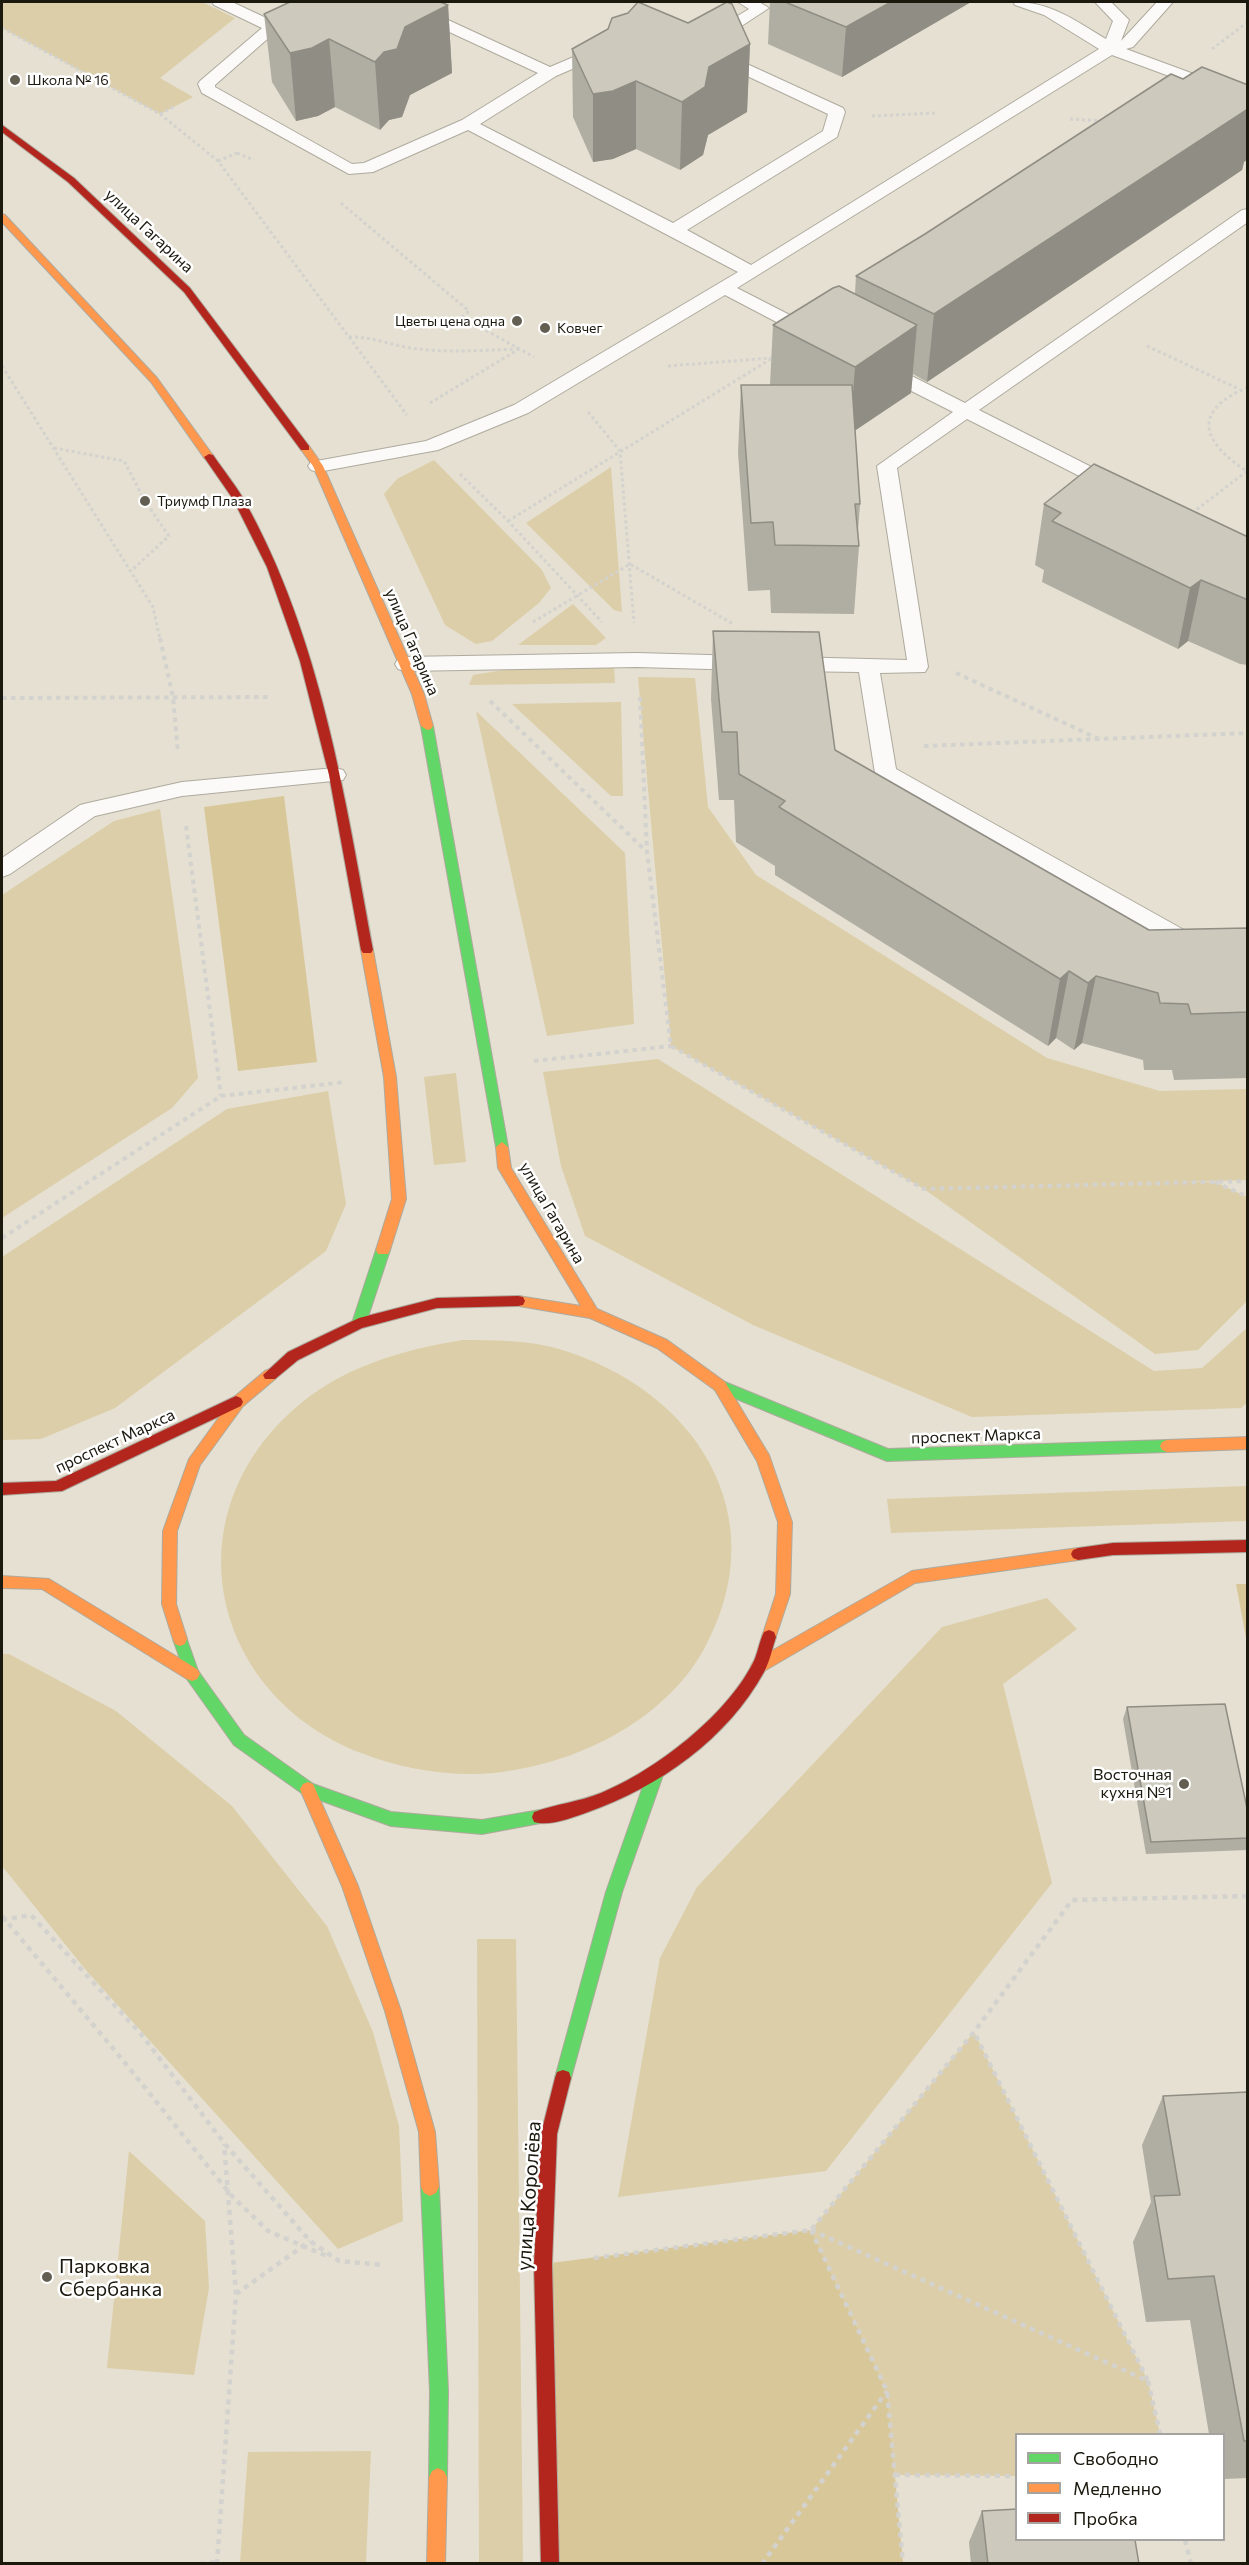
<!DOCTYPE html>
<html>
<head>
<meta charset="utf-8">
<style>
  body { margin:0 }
  #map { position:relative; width:1249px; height:2565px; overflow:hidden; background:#e5e0d1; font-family:Commissioner,sans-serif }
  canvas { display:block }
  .frame { position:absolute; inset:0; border:3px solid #1b180e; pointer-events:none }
  .legend { position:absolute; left:1015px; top:2433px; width:210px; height:108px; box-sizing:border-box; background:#fff; border:2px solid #a4a39f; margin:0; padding:8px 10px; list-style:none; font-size:18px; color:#1b180e }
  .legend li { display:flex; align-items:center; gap:12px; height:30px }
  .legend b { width:30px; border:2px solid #a4a39f }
</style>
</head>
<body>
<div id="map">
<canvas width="1249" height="2565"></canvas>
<div class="frame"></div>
<ul class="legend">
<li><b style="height:8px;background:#63d668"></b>Свободно</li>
<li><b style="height:8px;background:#ff974d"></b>Медленно</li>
<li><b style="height:8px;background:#b3261e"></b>Пробка</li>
</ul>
</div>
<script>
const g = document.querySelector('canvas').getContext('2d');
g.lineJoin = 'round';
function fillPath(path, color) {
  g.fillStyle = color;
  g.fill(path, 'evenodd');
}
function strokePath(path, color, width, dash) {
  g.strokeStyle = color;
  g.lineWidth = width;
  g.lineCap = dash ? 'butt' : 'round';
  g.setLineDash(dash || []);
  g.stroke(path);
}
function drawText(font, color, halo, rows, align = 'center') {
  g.font = font + ' Commissioner,sans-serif';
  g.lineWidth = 5;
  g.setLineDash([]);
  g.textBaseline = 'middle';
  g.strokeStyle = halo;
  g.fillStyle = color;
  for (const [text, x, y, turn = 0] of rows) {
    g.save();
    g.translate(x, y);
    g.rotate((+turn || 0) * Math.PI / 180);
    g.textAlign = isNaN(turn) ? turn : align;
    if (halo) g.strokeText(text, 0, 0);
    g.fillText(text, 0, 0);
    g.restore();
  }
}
const green = new Path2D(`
  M2,2H202L235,18L160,78L193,97L160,114L2,28Z
  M434,460L542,570L551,588L539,603L492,641L476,644L461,635L445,625L384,494L397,479Z
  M611,467L622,612L614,610L526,523Z
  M573,604L606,638L596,645H518Z
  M614,665L615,683L469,685L473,675L510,669Z
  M638,677L695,678L708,807L756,875L1047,1058L1160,1091L1247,1089V1180L1183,1182H1215L1247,1197V1301L1198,1350L1155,1354L924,1189L671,1046Z
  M621,702L623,796H611L512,704Z
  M476,711L625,853L634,1024L547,1036Z
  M160,809L198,1078L172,1108L2,1218V895L114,821Z
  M658,1059L1154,1371L1202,1368L1247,1328V1403L1241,1408L972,1417L753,1325L585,1236L561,1166L543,1072Z
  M456,1073L466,1162L434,1165L424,1077Z
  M328,1091L346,1204L326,1251L115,1408L41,1439L2,1440V1257L227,1109Z
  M463,1340C495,1340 528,1340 559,1349C694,1389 778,1515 704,1649C664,1722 574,1765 493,1773C448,1777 403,1769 361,1753C212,1695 171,1519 293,1410C341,1367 401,1350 463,1340Z
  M1247,1486V1521L891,1533L887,1499Z
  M1047,1598L1077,1629L1003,1684L1052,1883L826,2171L618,2197L660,1958L697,1887L942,1627Z
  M2,1654H9L116,1711L232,1806L327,1926L373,2032L399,2126L403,2221L338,2249L85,1969L2,1866Z
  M477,1939H516L523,2563H479Z
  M974,2032L1148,2381L1160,2434H1016V2476L895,2475L887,2391L811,2230Z
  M129,2151L205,2221L209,2288L194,2375L107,2368Z
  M371,2451L366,2563H240L248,2452Z`);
const forest = new Path2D(`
  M284,796L317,1062L238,1071L204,807Z
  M1236,1584H1247V1643Z
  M811,2230L887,2391L903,2563H550L543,2264Z`);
const pathFar2 = new Path2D(`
  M2,28L160,114L218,161L407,415
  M1212,49L1248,22
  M160,114L175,106
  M872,116L936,113
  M1070,119L1104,121
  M237,153L254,160
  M218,161L237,153
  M341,203L469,311L462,317L534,357
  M349,337C373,336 395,347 419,349C452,353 485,350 518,349
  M1147,346L1239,389
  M2,366L153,607L160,639
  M668,366L771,358
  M1248,387C1190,412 1202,442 1248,472
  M430,403L519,349
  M588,412L620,451L634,623
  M54,448L124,461L145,501L169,536L131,571
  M460,474L508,521L602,622
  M1192,513L1246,472
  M508,521L774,357
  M533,622L630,564L733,624`);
const pathFar1 = new Path2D(`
  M160,638L173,697L178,753
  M956,673L1099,739
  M640,697L647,852L671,1046L924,1189L1248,1181
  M2,698L271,697
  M490,701L647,852
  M924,746L1248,733
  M186,826L221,1096
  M534,1061L671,1046
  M1215,1182L1248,1197
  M2,1238L221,1096L345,1082`);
const path = new Path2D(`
  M2,1916L126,2064L231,2195L268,2231L329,2257
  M2,1920L31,1915L141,2034L224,2143L310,2241L339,2261L383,2265
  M811,2230L1148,2381L974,2032
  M811,2230L887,2391L903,2564
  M594,2258L811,2230L974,2032L1072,1900L1248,1896
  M236,2294L310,2241
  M1148,2381L1160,2434
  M895,2475L1016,2476
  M1185,2540L1191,2564
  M200,2564L217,2562
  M217,2564L236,2294L224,2144
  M762,2564L887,2391`);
const lane = new Path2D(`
  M212,2H232L279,24L281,27L215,85V87L352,164L364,163L462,120L538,73L391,5L389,2H409L550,67L597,47H609L611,50L609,53L556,76L480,124L673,223L823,131L828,114L711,59L709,56L711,53H723L843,108L845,112L837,137L687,230L751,265L1099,49L1044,15L1015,5L1013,2C1052,2 1074,20 1106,39L1113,21L1095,2H1111L1129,20L1121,41L1157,2H1173L1133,47L1126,49L1248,94V105L1112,55L737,288L819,330L822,334L819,338H807L725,295L528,413L438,450L318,472L311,470L308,466L311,462L426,441L514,405L738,272L468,130L373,172L349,174L202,93L198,84L200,81L262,28L214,5Z
  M738,2H759L769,8L717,42H705L703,39L705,36L749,9Z
  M1248,209V222L979,410L1123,483L1126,487L1123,491H1109L967,419L897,468L928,667L925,672L880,673L896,769L1218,949L1248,948V964L1214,965L1206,963L878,778L875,773L859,672L791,671L784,669L781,664L784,659L791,657L907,660L877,466L953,412L874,372L872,368L874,364H888L965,403L1242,210Z
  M637,653L745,656L752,658L755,663L752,668L745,670L637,667L405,671L398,669L395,664L398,659L405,657Z
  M335,768L343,770L346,775L343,780L182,796L95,816L10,874L2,877V858L80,805L88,803L182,782Z`);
const fast = new Path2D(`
  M427,722L433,726L508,1147L502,1152L496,1147L421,726Z
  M383,1245L388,1246L390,1250L366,1323L364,1327H354L352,1323L376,1250L378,1246Z
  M720,1380L888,1449L1167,1440L1172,1442L1174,1446L1172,1450L1167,1452L887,1461L715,1390L713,1386L715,1382Z
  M180,1632L185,1634L198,1671L244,1735L313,1784L391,1812L482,1820L540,1810L546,1812L548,1817L546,1822L482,1834L391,1826L303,1794L234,1745L187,1679L173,1639L175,1634Z
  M655,1768L660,1770L663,1775L622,1892L571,2078L569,2084L563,2086L557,2084L555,2078L606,1892L647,1775L650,1770Z
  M430,2178L436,2181L439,2187L448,2391L447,2477L444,2483L438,2486L432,2483L429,2477L430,2391L421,2187L424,2181Z`);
const slow = new Path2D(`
  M2,214L5,215L157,378L214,457L213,459H205L151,382L2,222Z
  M305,445L309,446L323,466L424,694L433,726L431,729L427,730L421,726L412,694L313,466L300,448Z
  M367,946L373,950L396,1077L406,1199L390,1250L388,1254H378L376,1250L392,1199L384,1077L361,950Z
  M502,1142L508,1147L511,1168L597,1309L667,1340L725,1382L769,1455L792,1522L790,1594L774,1642L769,1644L764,1642L762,1637L776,1594L778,1522L757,1461L715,1390L657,1348L590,1318L513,1305L511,1301L513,1297L518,1296L581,1306L498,1168L496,1147Z
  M270,1369L275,1371L277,1375L275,1379L243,1406L200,1465L177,1531L176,1604L187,1639L185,1644L180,1646L175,1644L173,1639L162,1604L163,1531L189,1459L233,1398L265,1371Z
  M1248,1437V1449L1167,1452L1162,1450L1160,1446L1162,1442L1167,1440Z
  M1078,1548L1083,1550L1085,1554L1083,1558L1078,1560L915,1583L764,1671L759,1673L754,1671L751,1666L754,1661L912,1571Z
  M2,1576L49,1579L197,1669L200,1674L197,1679L192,1681L187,1679L42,1589L2,1588Z
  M308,1782L313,1784L358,1886L401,2011L435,2132L439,2187L436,2193L430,2196L424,2193L421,2187L419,2132L385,2011L342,1886L300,1789L303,1784Z
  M438,2468L444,2471L447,2477L445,2564H427L429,2477L432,2471Z`);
const jam = new Path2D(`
  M2,125L74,178L190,288L309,446V450H301L184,292L68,182L2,132Z
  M209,454L213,455C223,470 235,484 244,500C321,637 345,798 373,950L371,953H363L361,950L329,775L300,661L267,567L233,499L204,457Z
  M518,1296L523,1297L525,1301L523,1305L518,1306L437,1308L362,1328L298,1360L275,1379H265L263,1375L288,1352L359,1318L437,1298Z
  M236,1396L241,1398L243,1402L241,1406L62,1491L2,1495V1483L56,1481Z
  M1248,1540V1552L1113,1555L1078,1560L1073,1558L1071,1554L1073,1550L1078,1548L1113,1543Z
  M769,1630L774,1632L776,1637C772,1649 770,1661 764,1672C727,1739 659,1787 588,1812C574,1817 549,1827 534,1822L532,1817L534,1812C556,1804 579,1802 601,1793C656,1770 725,1717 753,1663C758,1653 759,1642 764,1632Z
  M563,2070L569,2072L571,2078L557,2134L552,2264L559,2564H541L534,2264L541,2134L555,2078L557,2072Z`);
const wall = new Path2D(`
  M770,2H971L842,77L768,44Z
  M448,5L452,73L410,95L402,117L389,120L380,130L335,107L318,116L296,121L272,82L264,14Z
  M750,44L747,112L708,135L703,155L680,170L636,149L613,159L593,162L573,117L572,49Z
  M1183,79L1248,85V159L1244,162L1242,170L927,382L913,374L911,393L855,430L860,504L858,531L859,546L854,614L771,613L770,590L748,591L738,453L741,385H770L773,325L855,294L856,276Z
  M1044,504L1248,537V665L1240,664L1188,641L1178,649L1042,582L1044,570L1035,565Z
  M713,631L835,750L1149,930L1248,928V1078L1174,1080L1172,1070H1144L1143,1060L1082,1043L1074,1050L1056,1038L1048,1046L775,875V866L736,842L734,800H719L711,699Z
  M1127,1707L1248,1813L1247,1850L1146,1854L1123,1719Z
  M1248,2092V2478L1224,2479V2434H1209L1190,2320L1146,2322L1133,2242L1151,2202L1142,2145L1163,2096Z
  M982,2511L1139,2564H971L969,2542Z`);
const shadedWall = new Path2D(`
  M891,2H971L842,77L846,27Z
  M448,5L452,73L410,95L402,117L389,120L380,130L375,62L405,27Z
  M329,39L335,107L318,116L296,121L290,53Z
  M750,44L747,112L708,135L703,155L680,170L682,102L709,67Z
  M636,81V149L613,159L593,162V94Z
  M1248,107V159L1244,162L1242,170L927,382L934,314Z
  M917,325L911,393L850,434L855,367Z
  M1201,580L1188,641L1178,649L1190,588Z
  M1069,971L1056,1038L1048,1046L1060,979Z
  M1096,976L1082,1043L1074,1050L1088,983Z`);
const building = new Path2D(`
  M290,2H440L448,5L405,27L397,49L384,52L375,62L329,39L312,48L290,53L264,14Z
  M638,2L688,23L727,2L732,4L750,44L709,67L705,87L682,102L636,81L613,91L593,94L572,49L608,29L612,18L628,13Z
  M785,2H891L846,27Z
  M1202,67L1248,85V109L934,314L856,276L925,234L1171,74L1183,79Z
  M839,286L917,325L855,367L773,325L833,288Z
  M741,385H852L860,504H855L859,546L775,545L773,522L751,523Z
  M1094,464L1248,537V600L1201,580L1190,588L1052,521L1061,513L1044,504Z
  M713,631L819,632L835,750L1149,930L1248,928V1012L1191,1014L1188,1004L1160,1003L1158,993L1096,976L1088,983L1069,971L1060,979L779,807L785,801L739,774L737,732H722Z
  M1225,1704L1248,1813V1838L1151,1842L1127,1707Z
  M1248,2092V2441H1244L1214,2276L1168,2279L1154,2196L1180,2195L1163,2096Z
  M1017,2509V2540H1135L1139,2564H988L982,2511Z`);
const markers = [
  [15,80,6,"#625e52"],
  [517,321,6,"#625e52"],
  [545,328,6,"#625e52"],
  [145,501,6,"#625e52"],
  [1184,1784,6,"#625e52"],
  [47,2277,6,"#625e52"]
];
const farPoinames = [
  ["Школа № 16",27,80],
  ["Цветы цена одна",505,321,"right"],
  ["Ковчег",557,328],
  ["Триумф Плаза",157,501]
];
const streetNames = [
  ["улица Гагарина",149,231,43],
  ["улица Гагарина",412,642,67],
  ["улица Гагарина",552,1213,60],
  ["проспект Маркса",976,1436,-2],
  ["проспект Маркса",115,1441,-25]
];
const poiNames = [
  ["Восточная",1172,1775],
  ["кухня №1",1172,1793]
];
const nearStreetnames = [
  ["улица Королёва",529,2196,-86]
];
const nearPoinames = [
  ["Парковка",59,2266],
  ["Сбербанка",59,2289]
];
fillPath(green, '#dccea8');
fillPath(forest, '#d8c798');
strokePath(lane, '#aeaa9e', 2);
strokePath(fast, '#aeaa9e', 2);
strokePath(slow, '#aeaa9e', 2);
strokePath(jam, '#aeaa9e', 2);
strokePath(pathFar2, '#d3d2ce', 3, [3, 3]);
strokePath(pathFar1, '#d3d2ce', 4, [4.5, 4.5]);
strokePath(path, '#d3d2ce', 4.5, [5, 5]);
fillPath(lane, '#fbfaf8');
fillPath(fast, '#63d668');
fillPath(slow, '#ff974d');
fillPath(jam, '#b3261e');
fillPath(wall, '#b0ada3');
fillPath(shadedWall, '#908d84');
fillPath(building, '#cdc9bd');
strokePath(building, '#908d84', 1.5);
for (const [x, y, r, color] of markers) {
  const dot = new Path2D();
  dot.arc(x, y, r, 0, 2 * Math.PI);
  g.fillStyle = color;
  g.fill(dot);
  strokePath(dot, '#fff', 2);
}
drawText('14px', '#1b180e', '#fff', farPoinames, 'left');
drawText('16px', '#1b180e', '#fff', streetNames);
drawText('16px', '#1b180e', '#fff', poiNames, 'right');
drawText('20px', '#1b180e', '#fff', nearStreetnames);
drawText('20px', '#1b180e', '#fff', nearPoinames, 'left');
</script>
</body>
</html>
